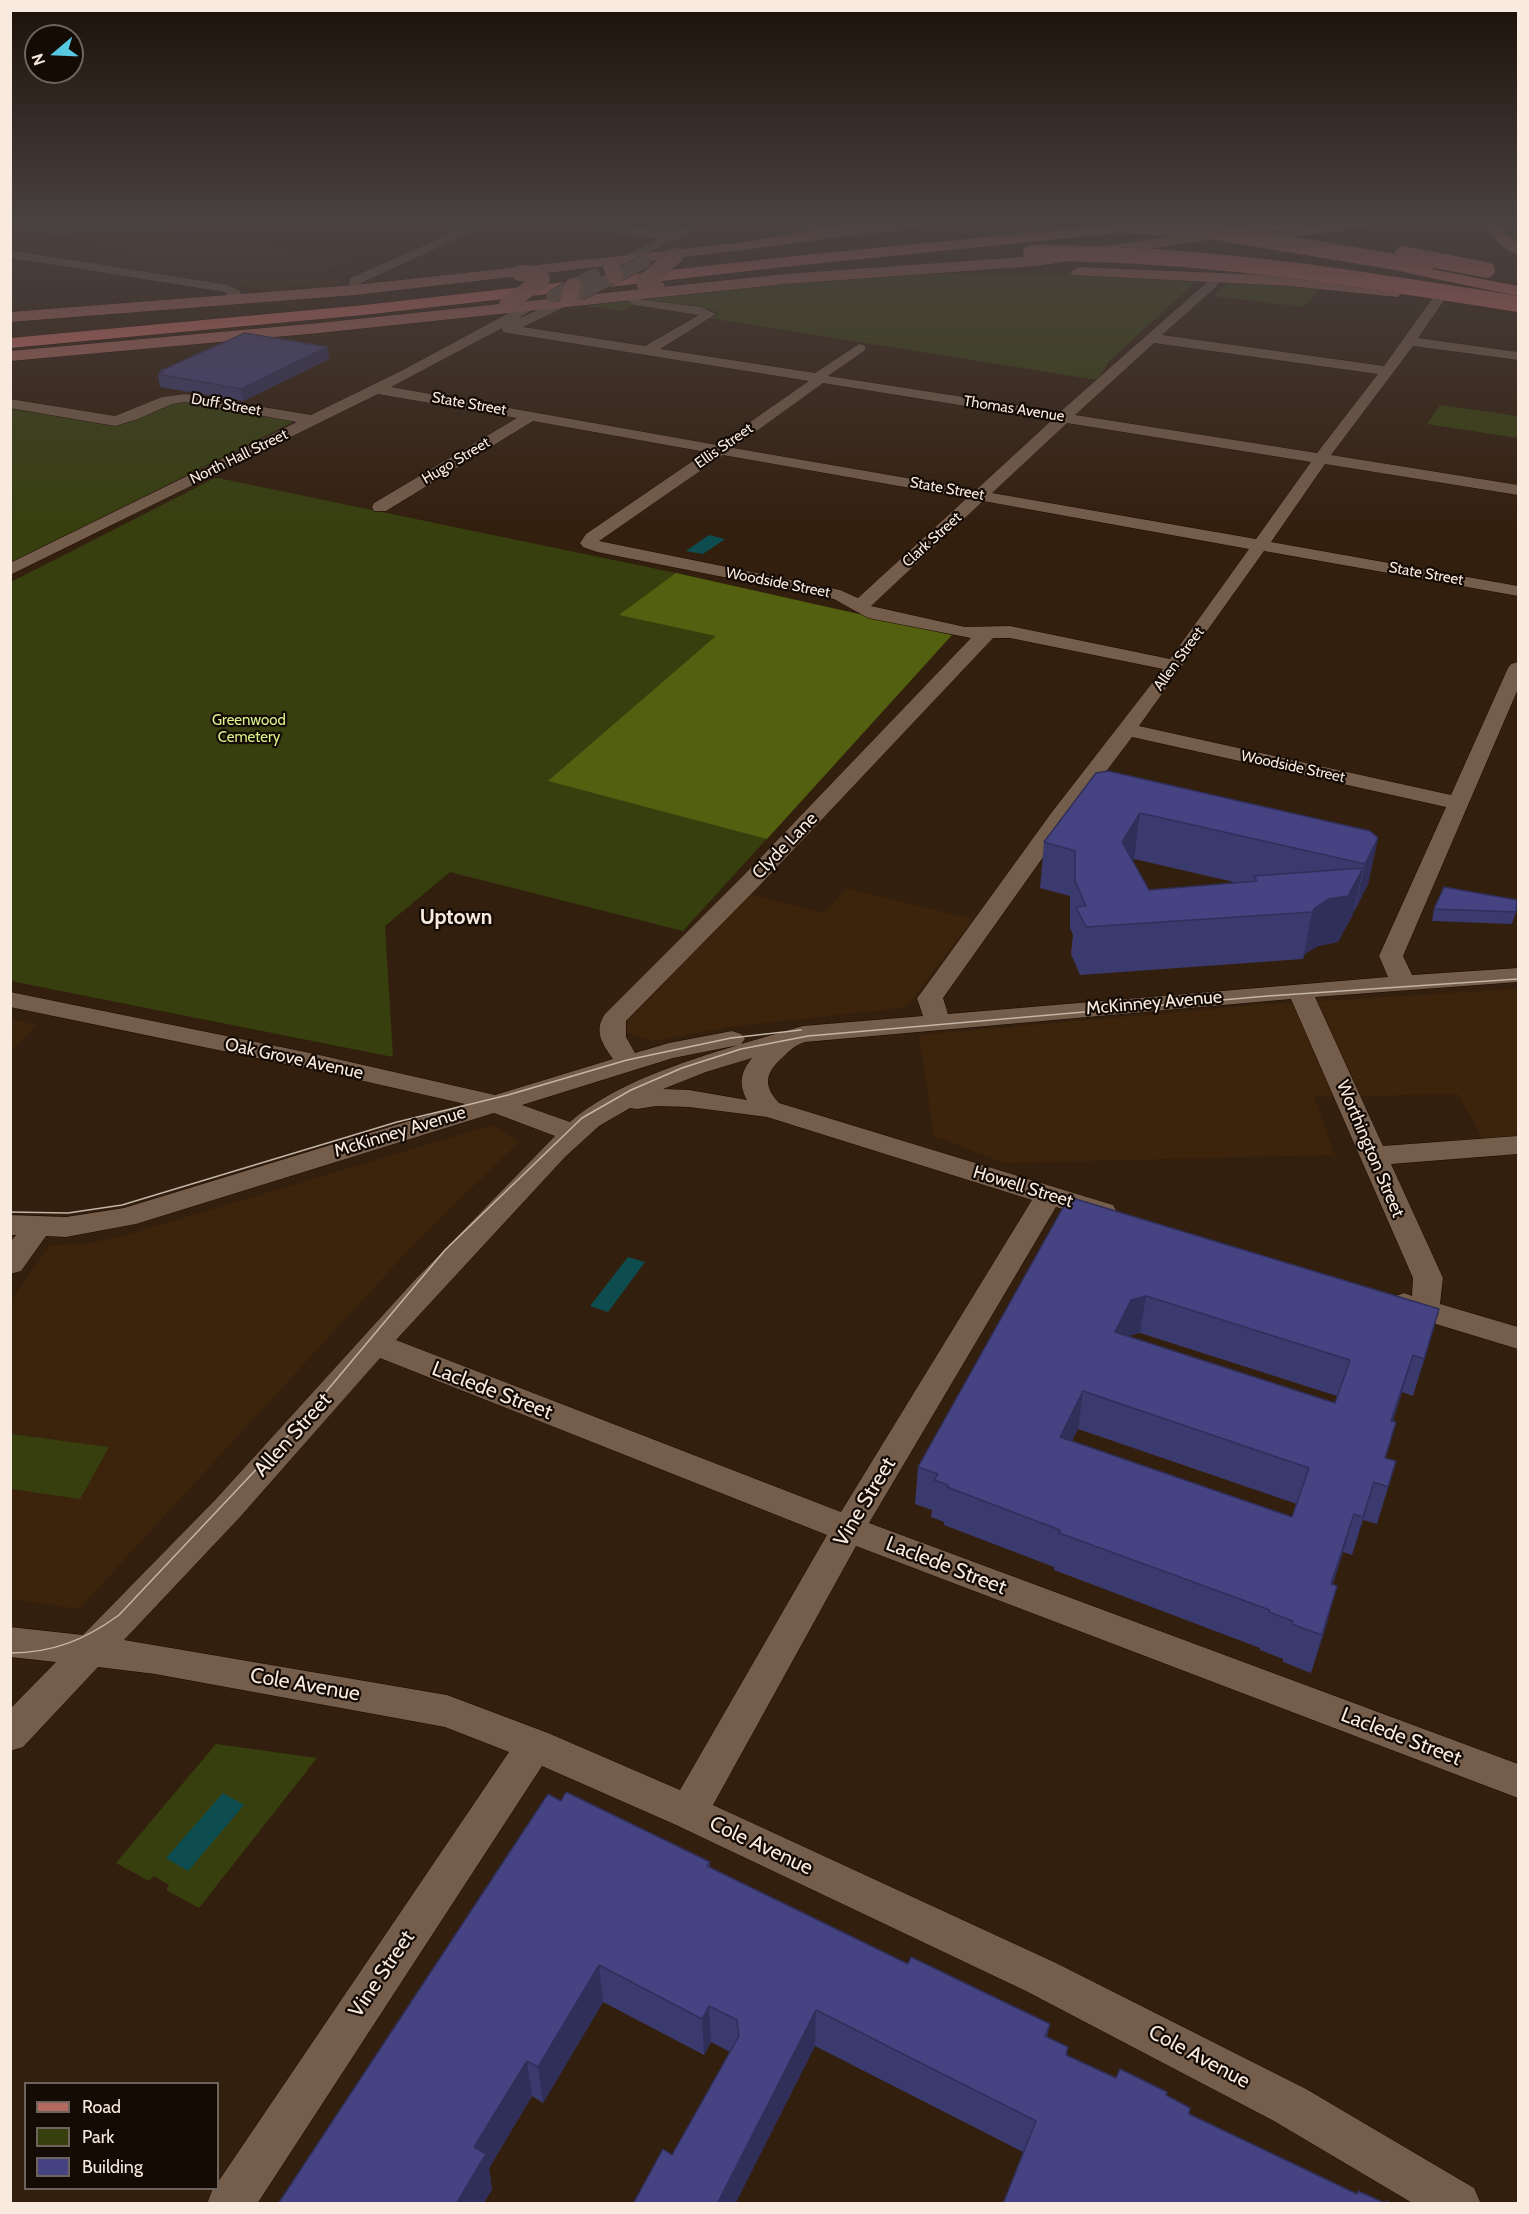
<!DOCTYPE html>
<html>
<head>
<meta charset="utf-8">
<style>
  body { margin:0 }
  #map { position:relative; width:1529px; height:2214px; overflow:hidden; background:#331f0e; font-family:Cabin,sans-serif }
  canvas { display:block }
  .frame { position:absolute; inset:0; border:12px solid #f8eadf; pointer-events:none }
  .legend { position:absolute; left:24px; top:2082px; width:195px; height:108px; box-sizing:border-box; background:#140b05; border:2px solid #6f645c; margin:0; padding:8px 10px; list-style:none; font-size:18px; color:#f8eadf }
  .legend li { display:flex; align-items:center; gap:12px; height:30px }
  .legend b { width:30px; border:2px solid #6f645c }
  .north { position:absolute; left:24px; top:24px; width:60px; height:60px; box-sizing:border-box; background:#140b05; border:2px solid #6f645c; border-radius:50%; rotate:251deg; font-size:16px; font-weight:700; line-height:24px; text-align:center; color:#f8eadf }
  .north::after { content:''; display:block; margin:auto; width:21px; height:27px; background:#56c9e0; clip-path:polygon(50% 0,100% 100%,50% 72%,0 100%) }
</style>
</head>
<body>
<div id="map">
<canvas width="1529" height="2214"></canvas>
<div class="frame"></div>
<ul class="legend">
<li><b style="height:8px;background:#b2695f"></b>Road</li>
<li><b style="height:16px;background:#373f0e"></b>Park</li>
<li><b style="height:16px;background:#454381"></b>Building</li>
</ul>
<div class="north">N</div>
</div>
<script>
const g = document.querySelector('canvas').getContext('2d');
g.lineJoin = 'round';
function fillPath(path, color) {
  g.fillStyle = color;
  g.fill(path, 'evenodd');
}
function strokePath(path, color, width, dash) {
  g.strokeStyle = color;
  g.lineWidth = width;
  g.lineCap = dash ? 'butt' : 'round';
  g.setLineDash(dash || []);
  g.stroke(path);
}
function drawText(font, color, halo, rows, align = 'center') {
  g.font = font + ' Cabin,sans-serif';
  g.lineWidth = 4.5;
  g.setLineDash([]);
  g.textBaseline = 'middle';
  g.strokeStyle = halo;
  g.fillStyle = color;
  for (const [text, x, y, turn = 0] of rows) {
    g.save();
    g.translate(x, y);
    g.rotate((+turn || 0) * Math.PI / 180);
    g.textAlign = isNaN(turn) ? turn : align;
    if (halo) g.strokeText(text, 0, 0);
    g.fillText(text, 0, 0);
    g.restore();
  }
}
const built = new Path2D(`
  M31,221H98L351,260L317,275L345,280L323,289L294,285L277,292L93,263L133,247L11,228Z
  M846,888L973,919L910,1002L902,1008L738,1026L652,1041L627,1032L625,1024L748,894L824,913Z
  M1518,989V1141L1485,1143L1458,1094L1314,1097L1335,1155L1004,1163L934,1136L919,1035L1266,1004Z
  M11,1019L37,1025L11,1051L10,1019Z
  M492,1125L519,1142L415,1243L79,1609L11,1599V1301L50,1245L85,1244L126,1235Z`);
const green = new Path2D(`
  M962,274L1126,275L1198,280L1109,361L1098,380L708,318L717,315V312L707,309L634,298L628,301L636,303L621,311L576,304L630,297L881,276Z
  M1240,281L1320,289L1303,307L1214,296L1228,282Z
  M177,399L299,419L11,563V406L108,423Z
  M1440,405L1518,416V438L1427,424Z
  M218,478L676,573L952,635L683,931L450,872L385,926L393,1057L11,981V582L213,479Z
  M11,1434L109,1447L80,1499L11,1489Z
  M216,1744L317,1758L199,1908L166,1890L169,1885L154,1876L149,1881L116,1863Z`);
const forest = new Path2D(`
  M676,573L952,635L767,839L548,781L716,636L619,615Z`);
const water = new Path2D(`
  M709,535L725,539L703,554L686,551Z
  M628,1257L645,1262L608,1312L590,1306Z
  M223,1793L244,1805L188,1871L166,1858Z`);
const minor = new Path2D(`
  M10,221H17L11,224Z
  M479,221H496L361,283L360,293L355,294L349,290L350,278Z
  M549,221H582L674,232L699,221H715L611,270L605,266L607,263L660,239L555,224Z
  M764,221C781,221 810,217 824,228L818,232L770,224Z
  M10,250L229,285L240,291L243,300L237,304L232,303L225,292L10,258Z
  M1214,272L1220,276L1217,286L1162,335L1384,366L1434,296L1439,295L1445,299L1418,338L1518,352V360L1413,346L1331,455L1518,485V495L1325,464L1271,542L1518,586V596L1264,551L1139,726L1451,795L1508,668L1511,664L1518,662V689L1403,956L1412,975L1518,968V982L1315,997L1383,1146L1518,1136V1154L1391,1164L1443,1278L1440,1304L1518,1327V1349L1393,1311L1389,1304L1393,1297L1404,1293L1412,1296L1413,1278L1291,999L805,1042C795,1045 790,1050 782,1058C765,1073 763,1086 779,1103L1113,1205L1117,1212L1113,1219L1103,1221L1056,1207L869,1523L1518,1764V1798L856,1546L713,1805L1056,1963L1306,2089L1474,2188L1481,2204H1414L1274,2121L1026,1991L674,1824L542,1766L257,2204H207L213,2188H218V2182L509,1752L445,1727L155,1674L98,1667L23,1747L10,1751V1709L56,1662L10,1657V1627L83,1635L216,1499L413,1282L555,1136L494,1113L136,1224L66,1237L46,1236L21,1271L10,1274V1242L16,1235H10V1215L66,1217L124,1208L465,1104L315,1070L10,1007V992L315,1054L495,1095L613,1059C603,1045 593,1031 605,1014L744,875L971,638L868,618L834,599L597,552L583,547L580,543L586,534L706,452L533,421L386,511H374L372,507L374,503L517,418L378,394L10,575V563L297,422L185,402L172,404L138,419L115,426L10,408V399L115,416L162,397L185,394L311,415L403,370L518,308H528L530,311L518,319L580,290L586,294L585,297L523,327L645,346L699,315L634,305L628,301L629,298L701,307L716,314L660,349L815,373L859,344L864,345L866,348L864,351L828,376L1060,412L1207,282L1210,273ZM502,328L503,332L508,333L809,381L717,445L391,387ZM1154,343L1378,374L1317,453L1075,415ZM823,383L1052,420L976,490L733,448ZM1067,423L1311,462L1256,539L992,493ZM723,455L967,498L858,598L840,590L599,541ZM983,501L1249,549L1170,659L1010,626L965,627L871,606ZM993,638H1010L1163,669L1052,812L921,993L917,998L923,1016L803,1026L741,1044L745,1039L741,1034L732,1031L669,1043L635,1053L626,1037V1021L760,885ZM1132,737L1446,807L1379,956L1388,977L948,1014L943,998L1068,822ZM739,1045C685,1061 613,1084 570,1122L522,1105L673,1058ZM752,1058C741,1072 738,1083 747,1100L689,1090L663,1089L706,1072ZM656,1106L689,1107L767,1117L1032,1200L841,1512L396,1340L565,1157L599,1126L630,1108L637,1109ZM380,1358L827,1535L680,1790L548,1733L447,1695L124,1640L240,1517Z`);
const major = new Path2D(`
  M897,221H939L932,225L745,250L355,295L10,322V312L355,285L745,242Z
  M1276,221H1315L1308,225L1036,266L785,284L319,333L10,361V351L319,323L785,274L1036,256Z
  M1346,221H1388L1381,225L1285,238L1278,234L1285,230Z
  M1078,267L1289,276L1397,287L1405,292L1397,297L1289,286L1073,275L1070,272Z`);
const highway = new Path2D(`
  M863,221H897L890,225L745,250L738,246L745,242Z
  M1150,221H1204L1197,225L793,266L364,315L10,348V338L364,305L793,256Z
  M1275,221H1305L1303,224L1268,231L1261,227L1263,224Z
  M1486,221H1500L1504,232L1518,243V254C1503,251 1491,236 1486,221Z
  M1411,265L1518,286V296L1406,273L1403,270Z`);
const tram = new Path2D(`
  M10,1212L68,1213L122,1205L397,1122L508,1095L627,1060L731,1038L801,1030
  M10,1653C52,1653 85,1640 119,1615L299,1424L445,1250L582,1118L631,1090L682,1068L741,1049L808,1036L1268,996L1518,979`);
const minorBridge = new Path2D(`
  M580,294L644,262
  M553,296L594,275`);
const majorBridge = new Path2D(`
  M611,266L615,276
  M657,288L645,284V281L675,256
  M569,297L573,286
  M507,305L542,279L536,274L520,273`);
const highwayBridge = new Path2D(`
  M1118,225L1205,230L1425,267
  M1031,253C1196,252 1356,278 1518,304
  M1403,254L1487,270`);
const wall = new Path2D(`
  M327,347L329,359L243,401L160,387L158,374L160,373V371Z
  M1096,773L1378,838L1368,884L1355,910H1354L1353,914L1338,942L1318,946L1305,954L1303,959L1080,975L1071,954L1073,935L1070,928V896L1040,888L1044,842ZM1134,859L1238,883L1149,890L1133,861Z
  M1434,909L1516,912L1512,924L1432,921Z
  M1069,1197L1439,1309L1413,1396L1402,1392L1393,1421L1396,1422L1385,1458L1396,1461L1377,1524L1363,1520L1352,1555L1343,1552L1333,1584L1327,1623L1311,1673L1283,1662V1659L1260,1650V1648L1054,1570V1567L944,1525V1522L931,1517L932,1510L915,1504L918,1467ZM1140,1333L1337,1396L1335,1403L1127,1336ZM1078,1429L1297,1504L1292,1517L1072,1441Z
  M561,1801L710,1862V1868L908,1964L1050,2024L1047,2037L1068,2047L1067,2055L1116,2078L1166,2095L1189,2114L1356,2194L1358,2191L1385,2203L1392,2204H1003L1023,2152L815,2046L735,2204H633L672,2155L730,2052L711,2042L704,2055L603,2002L543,2103L532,2096L489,2168L492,2189L483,2204H278Z`);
const shadedWall = new Path2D(`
  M327,347L329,359L243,401L241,389Z
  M1140,813L1134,859L1116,888L1122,842Z
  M1378,838L1368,884L1355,910L1365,864Z
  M1363,868L1353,914L1338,942L1318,946L1305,954L1303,959L1312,912L1315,908Z
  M1146,1296L1140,1333L1125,1337L1115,1332L1131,1300Z
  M1439,1309L1429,1346L1413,1396L1424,1359Z
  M1413,1355L1402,1392L1381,1458L1391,1421Z
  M1083,1391L1078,1429L1055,1474L1060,1437Z
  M1374,1482L1363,1520L1352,1555L1363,1517Z
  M1354,1514L1343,1552L1321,1621L1331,1584Z
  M1337,1586L1327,1623L1311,1673L1322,1635Z
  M599,1965L603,2002L543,2103L538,2067Z
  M709,2006L711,2042L704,2055L702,2019Z
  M816,2010L815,2046L735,2204H717Z
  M527,2061L532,2096L489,2168L492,2189L483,2204H456L474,2147Z`);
const building = new Path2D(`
  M245,333L327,347L241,389L158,374L164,371H160Z
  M1108,771L1370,831L1378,838L1365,864L1140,813L1122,842L1149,890L1257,881L1254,876L1363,868L1348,896L1328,899L1315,908L1312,912L1086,927L1076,907L1086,906L1075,881V851L1044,842L1096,773Z
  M1444,887L1517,900L1516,912L1434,909Z
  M1069,1197L1439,1309L1424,1359L1413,1355L1391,1421L1396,1422L1385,1458L1396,1461L1388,1487L1374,1482L1363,1517L1354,1514L1331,1584L1337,1586L1322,1635L1292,1624L1293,1621L1269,1612L1270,1610L1059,1533L1060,1530L947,1487L948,1485L934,1480L938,1474L918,1467ZM1146,1296L1350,1360L1335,1403L1115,1332L1131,1300ZM1083,1391L1309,1468L1292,1517L1060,1437Z
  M566,1792L710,1862L707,1866L908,1964L911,1957L1050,2024L1045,2036L1068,2047L1066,2055L1116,2078L1120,2069L1167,2092L1166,2095L1190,2108L1189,2114L1357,2194L1358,2191L1385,2203L1386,2201L1392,2204H1003L1036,2121L816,2010L717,2204H633L663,2149L672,2155L739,2036L737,2020L709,2006L702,2019L599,1965L538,2067L527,2061L474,2147L486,2154L456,2204H278L548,1794L561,1801Z`);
const farStreetnames = [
  ["State Street",469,404,10],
  ["Duff Street",226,405,10],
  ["Thomas Avenue",1014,409,9],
  ["Ellis Street",724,446,-35],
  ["North Hall Street",239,457,-26],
  ["Hugo Street",456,461,-31],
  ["State Street",947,489,10],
  ["Clark Street",932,540,-42],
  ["State Street",1426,574,10],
  ["Woodside Street",778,583,11],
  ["Allen Street",1179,659,-54],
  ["Woodside Street",1293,767,12]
];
const farParknames = [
  ["Greenwood",249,721],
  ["Cemetery",249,738]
];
const streetNames = [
  ["Clyde Lane",785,846,-46],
  ["McKinney Avenue",1154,1003,-5],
  ["Oak Grove Avenue",294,1059,12],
  ["McKinney Avenue",400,1132,-17],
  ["Worthington Street",1370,1149,67],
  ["Howell Street",1023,1187,17]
];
const quarterNames = [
  ["Uptown",456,918]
];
const nearStreetnames = [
  ["Laclede Street",492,1391,21],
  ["Allen Street",293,1435,-48],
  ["Vine Street",865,1502,-59],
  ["Laclede Street",946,1566,21],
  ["Cole Avenue",305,1685,10],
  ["Laclede Street",1401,1737,21],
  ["Cole Avenue",761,1846,25],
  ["Vine Street",382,1974,-56],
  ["Cole Avenue",1199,2057,28]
];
fillPath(built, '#3c230c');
fillPath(green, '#373f0e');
fillPath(forest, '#536010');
fillPath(water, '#0d4d4f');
strokePath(minor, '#1a0800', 1);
strokePath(major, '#1a0800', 1);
strokePath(highway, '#1a0800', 1);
fillPath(minor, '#755d4b');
fillPath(major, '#b2695f');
fillPath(highway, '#db716c');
strokePath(tram, '#c4b5a8', 1.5);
strokePath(minorBridge, '#1a0800', 14, []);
strokePath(majorBridge, '#1a0800', 16, []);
strokePath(highwayBridge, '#1a0800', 16, []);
strokePath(minorBridge, '#755d4b', 13);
strokePath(majorBridge, '#b2695f', 16);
strokePath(highwayBridge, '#db716c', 16);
fillPath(wall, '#3b3a6f');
fillPath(shadedWall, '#302f5a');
fillPath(building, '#454381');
strokePath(building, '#302f5a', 1.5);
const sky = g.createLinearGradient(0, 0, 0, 531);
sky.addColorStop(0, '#1c1108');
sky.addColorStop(0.42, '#4a4241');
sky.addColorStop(1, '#4a424100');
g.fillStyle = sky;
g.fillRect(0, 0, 1529, 531);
drawText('15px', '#f8eadf', '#140b05', farStreetnames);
drawText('15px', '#daf18a', '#140b05', farParknames);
drawText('18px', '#f8eadf', '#140b05', streetNames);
drawText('bold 21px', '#f8eadf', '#140b05', quarterNames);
drawText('21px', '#f8eadf', '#140b05', nearStreetnames);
</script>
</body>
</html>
